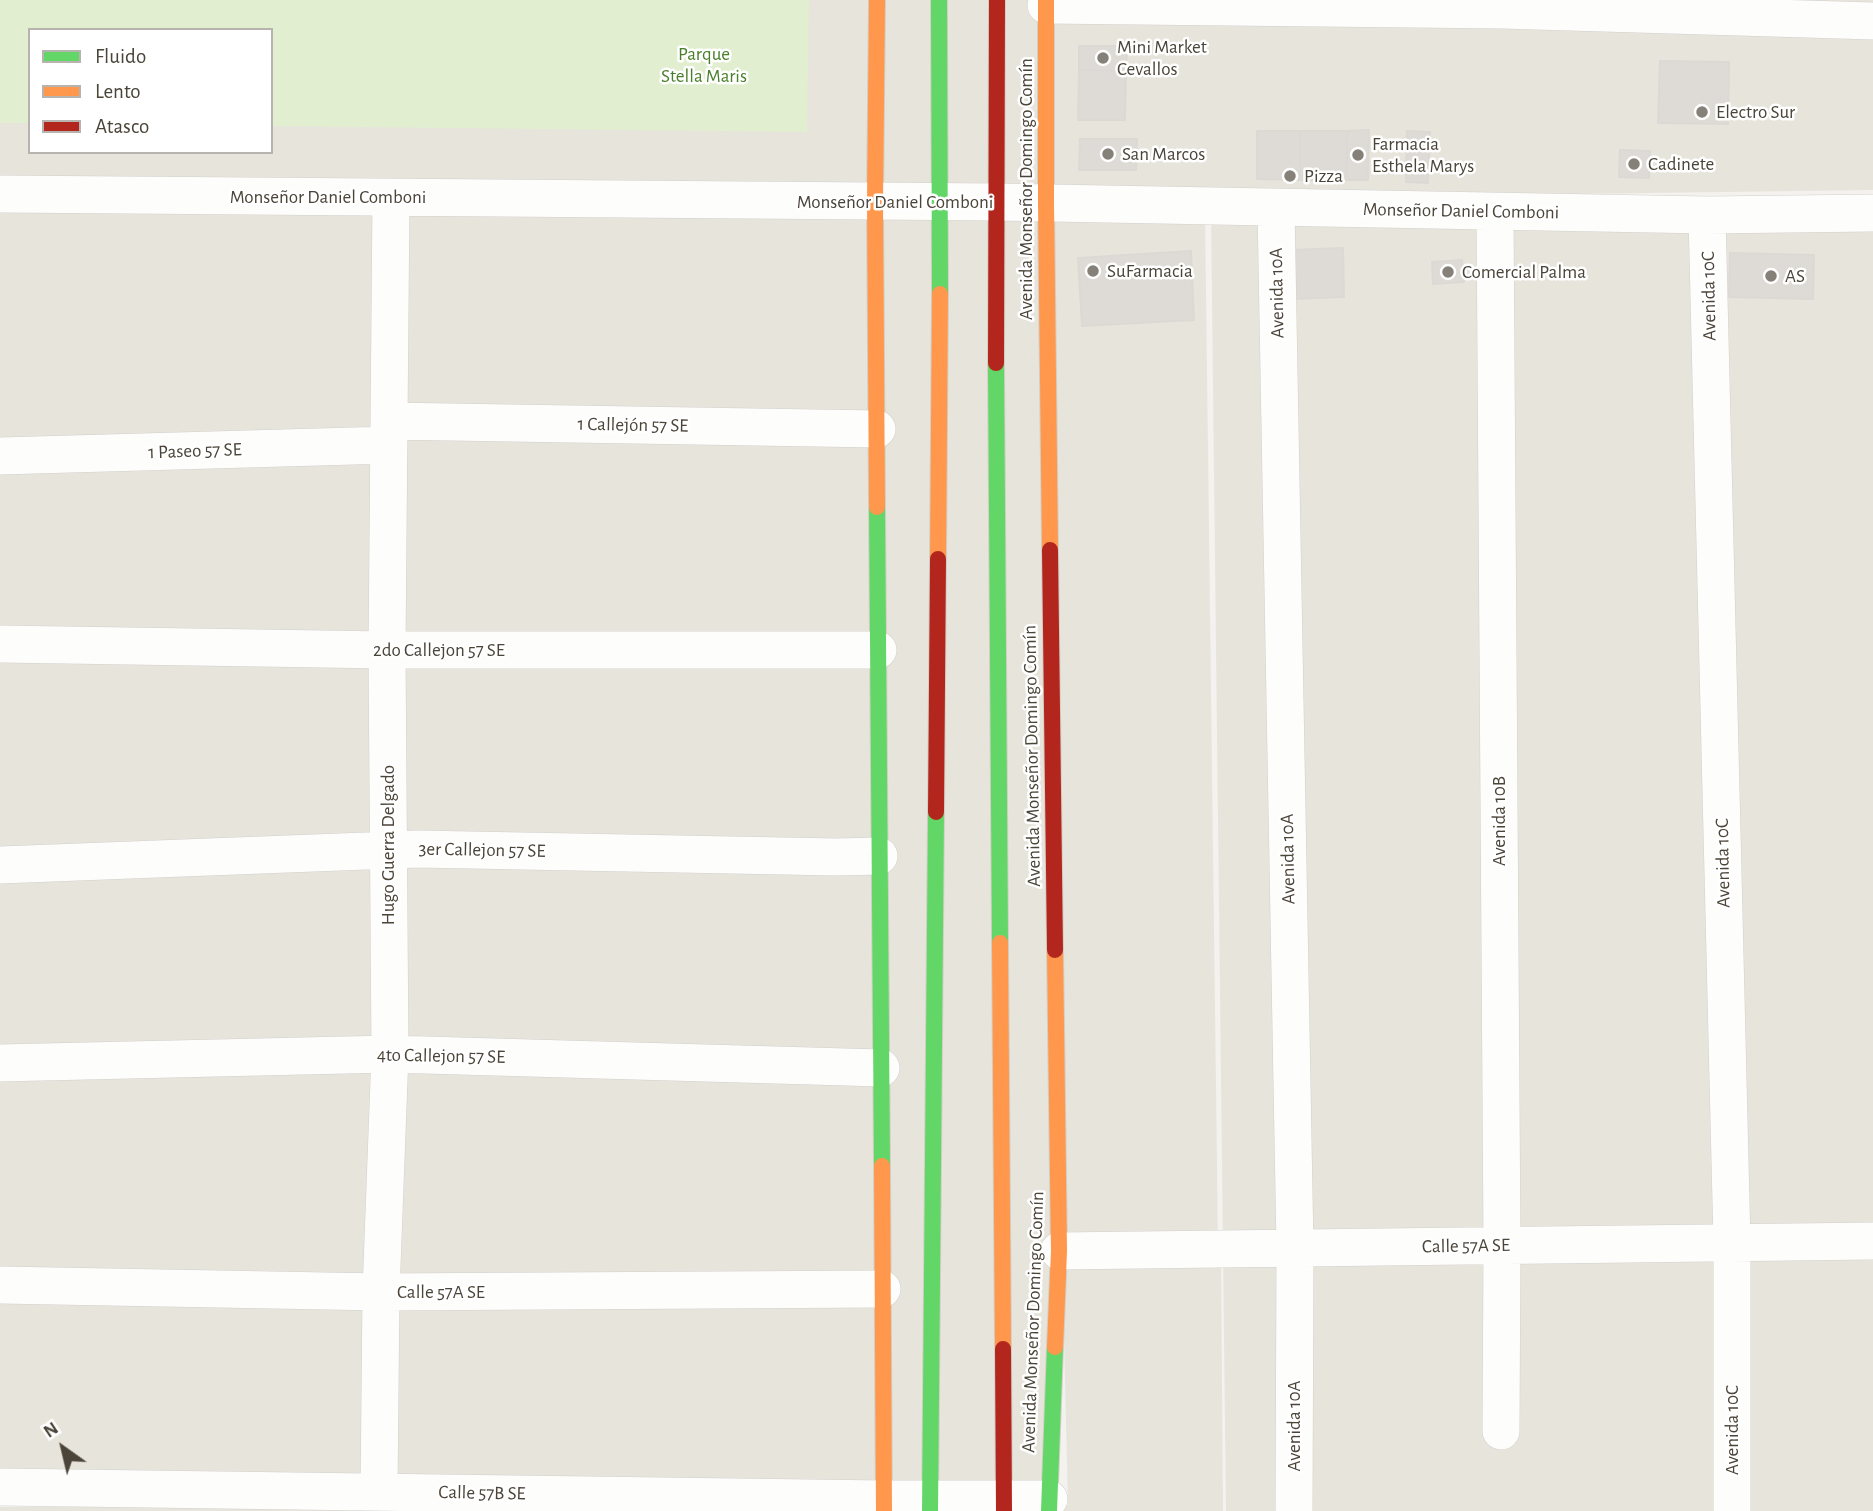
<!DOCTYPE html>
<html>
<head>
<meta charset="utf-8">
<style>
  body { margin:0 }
  #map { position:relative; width:1873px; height:1511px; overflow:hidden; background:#f4f2ee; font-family:"Alegreya Sans",sans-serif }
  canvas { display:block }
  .legend { position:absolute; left:28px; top:28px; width:245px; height:126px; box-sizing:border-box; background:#fff; border:2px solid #b7b4b0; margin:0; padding:9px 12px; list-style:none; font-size:21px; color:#4b4439 }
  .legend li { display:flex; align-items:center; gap:14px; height:35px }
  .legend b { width:35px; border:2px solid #b7b4b0 }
  .north { position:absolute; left:28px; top:1413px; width:70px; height:70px; -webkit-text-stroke:5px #fff; paint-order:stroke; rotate:326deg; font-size:19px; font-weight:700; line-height:28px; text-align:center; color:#4b4439 }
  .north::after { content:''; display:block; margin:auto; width:24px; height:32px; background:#4b4439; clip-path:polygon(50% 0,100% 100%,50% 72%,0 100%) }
</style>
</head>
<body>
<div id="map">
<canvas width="1873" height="1511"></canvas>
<ul class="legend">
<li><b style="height:9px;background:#63d668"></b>Fluido</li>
<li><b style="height:9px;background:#ff974d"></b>Lento</li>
<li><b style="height:9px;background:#b3261e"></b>Atasco</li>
</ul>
<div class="north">N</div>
</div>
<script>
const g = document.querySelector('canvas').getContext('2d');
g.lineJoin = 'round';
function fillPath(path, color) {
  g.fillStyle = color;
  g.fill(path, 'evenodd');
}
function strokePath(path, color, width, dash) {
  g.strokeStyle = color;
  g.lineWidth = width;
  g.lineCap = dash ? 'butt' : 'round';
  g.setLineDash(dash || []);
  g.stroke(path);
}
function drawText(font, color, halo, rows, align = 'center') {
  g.font = font + ' "Alegreya Sans",sans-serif';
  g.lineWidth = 5;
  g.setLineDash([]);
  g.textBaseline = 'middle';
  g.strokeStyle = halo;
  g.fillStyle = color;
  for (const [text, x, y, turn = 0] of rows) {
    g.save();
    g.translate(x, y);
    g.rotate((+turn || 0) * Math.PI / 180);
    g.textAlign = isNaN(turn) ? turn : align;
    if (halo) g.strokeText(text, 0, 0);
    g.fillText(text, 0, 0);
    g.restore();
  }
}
const residential = new Path2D(`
  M0,0H1873V190L1346,197L0,181ZM30,30H271V152H30Z
  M0,204L1205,211L1218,1247L1055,1249L1046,1497L0,1488Z
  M1211,216L1873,222V1511H1226Z
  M1221,1253L1223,1511H0V1507L1068,1505L1062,1254Z`);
const green = new Path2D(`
  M0,0H809L807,132L271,126V30H30V123H0Z`);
const building = new Path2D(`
  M1079,46H1127L1126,71L1079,70Z
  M1660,61L1729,62L1728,124L1658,123Z
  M1079,70L1126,71L1125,120H1078Z
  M1369,130L1368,180H1347V131Z
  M1257,131H1300V180L1257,179Z
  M1300,131H1347V180H1300Z
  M1407,131L1430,132L1428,183L1406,182Z
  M1080,139H1137L1136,170H1079Z
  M1620,150L1650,151L1649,178L1619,177Z
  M1343,248L1344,297L1291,299L1290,250Z
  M1191,251L1194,320L1082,326L1078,258Z
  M1730,253L1814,255L1813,299L1729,297Z
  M1462,260L1464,282L1433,284L1432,262Z`);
const street = new Path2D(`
  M1046,5L1502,10L1873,21
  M0,194L996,202L1707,215L1873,213
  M1276,208L1295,1248L1294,1511
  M1495,212L1502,1245L1501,1431
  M1707,215L1732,1243V1511
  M389,421L877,429
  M0,456L389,445
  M0,644L387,650H878
  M0,865L418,849L836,857L879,856
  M0,1063L390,1054L881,1068
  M1059,1251L1873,1241
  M0,1285L381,1292L882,1289
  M0,1487L884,1499H1049
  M379,1492L381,1292L390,1054L387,650L391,198`);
const fast = new Path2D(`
  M939,0L940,294
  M996,363L1000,943
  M877,507L882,1166
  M930,1511L936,812
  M1049,1511L1055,1347`);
const slow = new Path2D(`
  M877,0L875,202L877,507
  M1046,0V203L1050,550
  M938,559L940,294
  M1000,943L1003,1349
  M1055,950L1059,1251L1055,1347
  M882,1166L884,1511`);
const jam = new Path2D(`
  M996,363L997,0
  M1050,550L1055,950
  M936,812L938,559
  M1003,1349L1004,1511`);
const markers = [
  [1103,58,7,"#868178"],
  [1702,112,7,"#868178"],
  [1108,154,7,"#868178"],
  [1358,155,7,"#868178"],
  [1634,164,7,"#868178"],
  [1290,176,7,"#868178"],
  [1093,271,7,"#868178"],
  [1448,272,7,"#868178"],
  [1771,276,7,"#868178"]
];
const poiNames = [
  ["Mini Market",1117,47],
  ["Cevallos",1117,69],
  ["Electro Sur",1716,112],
  ["Farmacia",1372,144],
  ["Esthela Marys",1372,166],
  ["San Marcos",1122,154],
  ["Cadinete",1648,164],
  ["Pizza",1304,176],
  ["SuFarmacia",1107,271],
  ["Comercial Palma",1462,272],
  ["AS",1785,276]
];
const parkNames = [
  ["Parque",704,54],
  ["Stella Maris",704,76]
];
const streetNames = [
  ["Avenida Monseñor Domingo Comín",1026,189,-90],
  ["Monseñor Daniel Comboni",328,197],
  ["Monseñor Daniel Comboni",895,202],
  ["Monseñor Daniel Comboni",1461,211,1],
  ["Avenida 10A",1277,293,-91],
  ["Avenida 10C",1709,296,-91],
  ["1 Callejón 57 SE",633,425,1],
  ["1 Paseo 57 SE",195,451,-2],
  ["2do Callejon 57 SE",439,650],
  ["Avenida Monseñor Domingo Comín",1032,756,-91],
  ["Avenida 10B",1499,821,-90],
  ["Hugo Guerra Delgado",388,845,-90],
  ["3er Callejon 57 SE",482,850,1],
  ["Avenida 10A",1288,859,-91],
  ["Avenida 10C",1723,863,-91],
  ["4to Callejon 57 SE",441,1056,1],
  ["Calle 57A SE",1466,1246,-1],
  ["Calle 57A SE",441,1292],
  ["Avenida Monseñor Domingo Comín",1033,1322,-88],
  ["Avenida 10A",1294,1426,-90],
  ["Avenida 10C",1732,1430,-90],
  ["Calle 57B SE",482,1493,1]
];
fillPath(residential, '#e7e4dc');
fillPath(green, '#e1eecf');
fillPath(building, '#dedbd6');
strokePath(building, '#dcd9d4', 2);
strokePath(street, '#d2d0cb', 38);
strokePath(fast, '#d3cfc5', 18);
strokePath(slow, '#d3cfc5', 18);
strokePath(jam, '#d3cfc5', 18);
strokePath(street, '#fdfdfc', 37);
strokePath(fast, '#63d668', 16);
strokePath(slow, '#ff974d', 16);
strokePath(jam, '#b3261e', 16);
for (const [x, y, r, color] of markers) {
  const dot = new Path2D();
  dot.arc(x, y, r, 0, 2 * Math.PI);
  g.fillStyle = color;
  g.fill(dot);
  strokePath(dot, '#fff', 2.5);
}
drawText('19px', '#4b4439', '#fff', poiNames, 'left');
drawText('19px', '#4a7f2a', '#fff', parkNames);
drawText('19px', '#4b4439', '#fff', streetNames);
</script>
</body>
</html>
